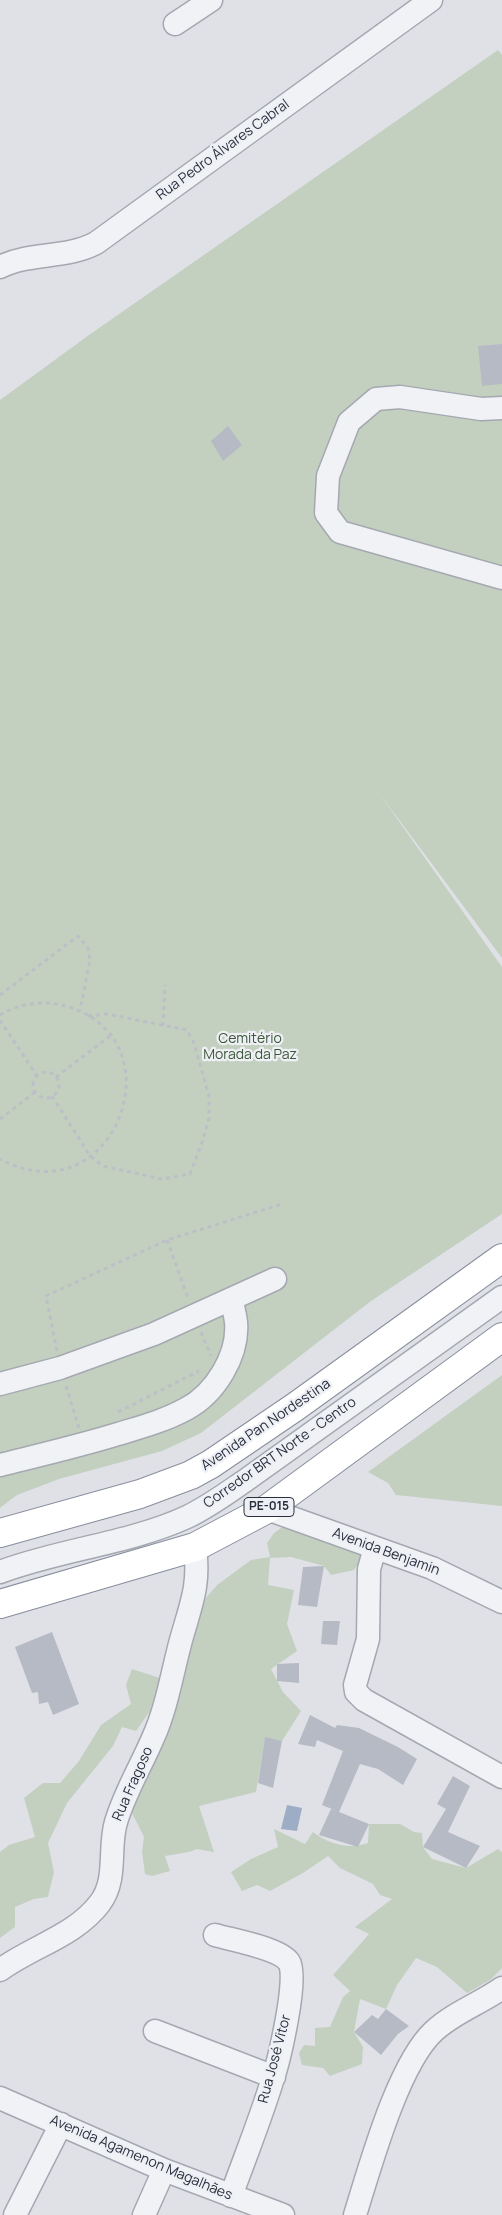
<!DOCTYPE html>
<html>
<head>
<meta charset="utf-8">
<style>
  body { margin:0 }
  canvas { display:block; background:#dfe1e7 }
</style>
</head>
<body>
<canvas width="502" height="2215"></canvas>
<script>
const g = document.querySelector('canvas').getContext('2d');
g.lineJoin = 'round';
function fillPath(path, color) {
  g.fillStyle = color;
  g.fill(path, 'evenodd');
}
function strokePath(path, color, width, dash) {
  g.strokeStyle = color;
  g.lineWidth = width;
  g.lineCap = dash ? 'butt' : 'round';
  g.setLineDash(dash || []);
  g.stroke(path);
}
function drawText(font, color, halo, rows, align = 'center') {
  g.font = font + ' Manrope,sans-serif';
  g.lineWidth = 4.5;
  g.setLineDash([]);
  g.textBaseline = 'middle';
  g.strokeStyle = halo;
  g.fillStyle = color;
  for (const [text, x, y, turn = 0] of rows) {
    g.save();
    g.translate(x, y);
    g.rotate((+turn || 0) * Math.PI / 180);
    g.textAlign = isNaN(turn) ? turn : align;
    if (halo) g.strokeText(text, 0, 0);
    g.fillText(text, 0, 0);
    g.restore();
  }
}
const green = new Path2D(`
  M498,50L502,55V958L379,793L502,967V1214L371,1301L201,1433L162,1451L59,1479L17,1495L0,1508V400L89,335Z
  M502,1375V1506L396,1495L388,1483L368,1472Z
  M288,1523L366,1551L354,1570L331,1575L324,1566L291,1557L270,1558L268,1585L294,1590L287,1624L297,1651L271,1669L283,1692L301,1711L282,1741L265,1738L256,1792L199,1806L214,1852L197,1849L189,1852L165,1856L170,1871L152,1876L145,1874L142,1852L144,1837L128,1805L198,1607L217,1585L251,1560L270,1557L267,1543L274,1533Z
  M132,1669L160,1678L150,1711L136,1731L122,1727L113,1746L67,1803L48,1843L54,1872L48,1897L34,1899L15,1907V1927L0,1938V1852L9,1845L35,1837L24,1798L43,1783H60L79,1761L101,1725L131,1704L126,1685Z
  M369,1824H400L414,1832L422,1833L423,1847L432,1859L466,1868L498,1849L502,1852V1968L490,1980L467,1993L437,1967L416,1958L397,1985L386,2009L360,1999L354,2032L363,2047L362,2064L330,2076L323,2068L302,2065L299,2053L304,2045L315,2046V2028L330,2027L343,1997L350,1991L333,1975L369,1934L355,1927L392,1899L380,1895L373,1884L340,1868L328,1856L303,1873L270,1891L257,1885L242,1891L231,1872L251,1859L278,1847L274,1829L305,1844L313,1832C329,1844 349,1850 368,1843Z`);
const water = new Path2D(`
  M287,1805L302,1808L297,1831L281,1829Z`);
const building = new Path2D(`
  M502,344V384L482,386L478,346Z
  M228,426L242,445L223,461L211,441Z
  M324,1566L317,1607L298,1605L303,1567Z
  M323,1621H340L337,1645L321,1644Z
  M52,1632L79,1704L53,1715L48,1702L39,1704L38,1692L32,1693L15,1647Z
  M299,1663V1683L277,1681V1664Z
  M310,1715L335,1728L337,1725L359,1728L398,1747L417,1759L403,1785L378,1769L360,1764L339,1812L369,1824L358,1847L319,1835L331,1809L337,1811L322,1805L343,1751L317,1740L315,1747L298,1744Z
  M265,1737L282,1741L273,1788L258,1783Z
  M453,1776L470,1786L448,1832L480,1846L466,1868L423,1847L446,1809L437,1804Z
  M386,2009L409,2026L398,2034L381,2055L354,2032L372,2015L378,2019Z`);
const path = new Path2D(`
  M0,995L78,936L88,948L90,960L80,1011
  M0,1015C20,1003 44,1000 66,1006C182,1039 114,1220 0,1159
  M0,1020L37,1076
  M163,1026L165,985
  M33 1085a13 13 0 1 1 26 0a13 13 0 1 1-26 0Z
  M56,1077L110,1036
  M52,1096L90,1156L103,1166L162,1179L190,1174L202,1143L209,1118V1096L194,1043L187,1030L107,1014L88,1016
  M0,1119L35,1092
  M167,1240L188,1298
  M201,1332L211,1356
  M57,1351L46,1296L167,1240L282,1204
  M66,1386L79,1428
  M118,1412L199,1371`);
const minor = new Path2D(`
  M175,24L211,0
  M0,267C30,252 66,259 96,243L431,0
  M502,408L481,409L400,397L376,399L349,422L328,476L326,513L340,532L502,578
  M0,1384L60,1368L154,1334L275,1279
  M0,1465C40,1455 79,1446 118,1434C141,1427 164,1421 186,1409C215,1394 239,1355 236,1322C235,1314 233,1306 231,1299
  M267,1509L432,1568L502,1602
  M375,1548L369,1569L368,1639L355,1685L356,1692L364,1700L502,1777
  M0,1572C61,1549 128,1544 187,1517C208,1507 227,1493 246,1480L502,1297
  M215,1935C232,1940 279,1948 289,1962C299,1976 279,2060 273,2078C261,2118 245,2157 231,2196
  M0,1970C33,1946 75,1936 100,1903C118,1879 108,1848 116,1822C125,1792 141,1766 153,1738C167,1707 172,1673 181,1640C191,1604 200,1586 195,1547
  M155,2031L274,2077
  M0,2098L164,2170L283,2215
  M15,2215L61,2124
  M144,2215L164,2170
  M355,2215C370,2167 398,2064 434,2031C453,2013 481,2003 502,1988`);
const highway = new Path2D(`
  M0,1533L140,1494L191,1475L211,1464L295,1407L502,1258
  M0,1604L195,1547L267,1509L502,1337`);
const shields = [
  [269,1507,50]
];
const shieldNames = [
  ["PE-015",269,1507]
];
const streetNames = [
  ["Rua Pedro Álvares Cabral",223,150,-36],
  ["Avenida Pan Nordestina",266,1425,-34],
  ["Corredor BRT Norte - Centro",280,1453,-35],
  ["Avenida Benjamin",386,1552,20],
  ["Rua Fragoso",133,1784,-66],
  ["Rua José Vitor",275,2059,-75],
  ["Avenida Agamenon Magalhães",141,2158,23]
];
const parkNames = [
  ["Cemitério",250,1039],
  ["Morada da Paz",250,1055]
];
fillPath(green, '#c3d0c0');
fillPath(water, '#9cadc5');
fillPath(building, '#b6bac4');
strokePath(minor, '#a5a8b1', 25);
strokePath(highway, '#878e9d', 30);
strokePath(path, '#bdbfc6', 3, [4, 4]);
strokePath(minor, '#f1f2f6', 22);
strokePath(highway, '#fff', 28);
for (const [x, y, w] of shields) {
  const box = new Path2D();
  box.roundRect(x - w / 2, y - 9.5, w, 19, 4);
  g.fillStyle = '#eef0f5';
  g.fill(box);
  strokePath(box, '#292f3d', 1);
}
drawText('bold 12px', '#292f3d', null, shieldNames);
drawText('14px', '#292f3d', '#eef0f5', streetNames);
drawText('14px', '#3b5837', '#eef0f5', parkNames);
</script>
</body>
</html>
